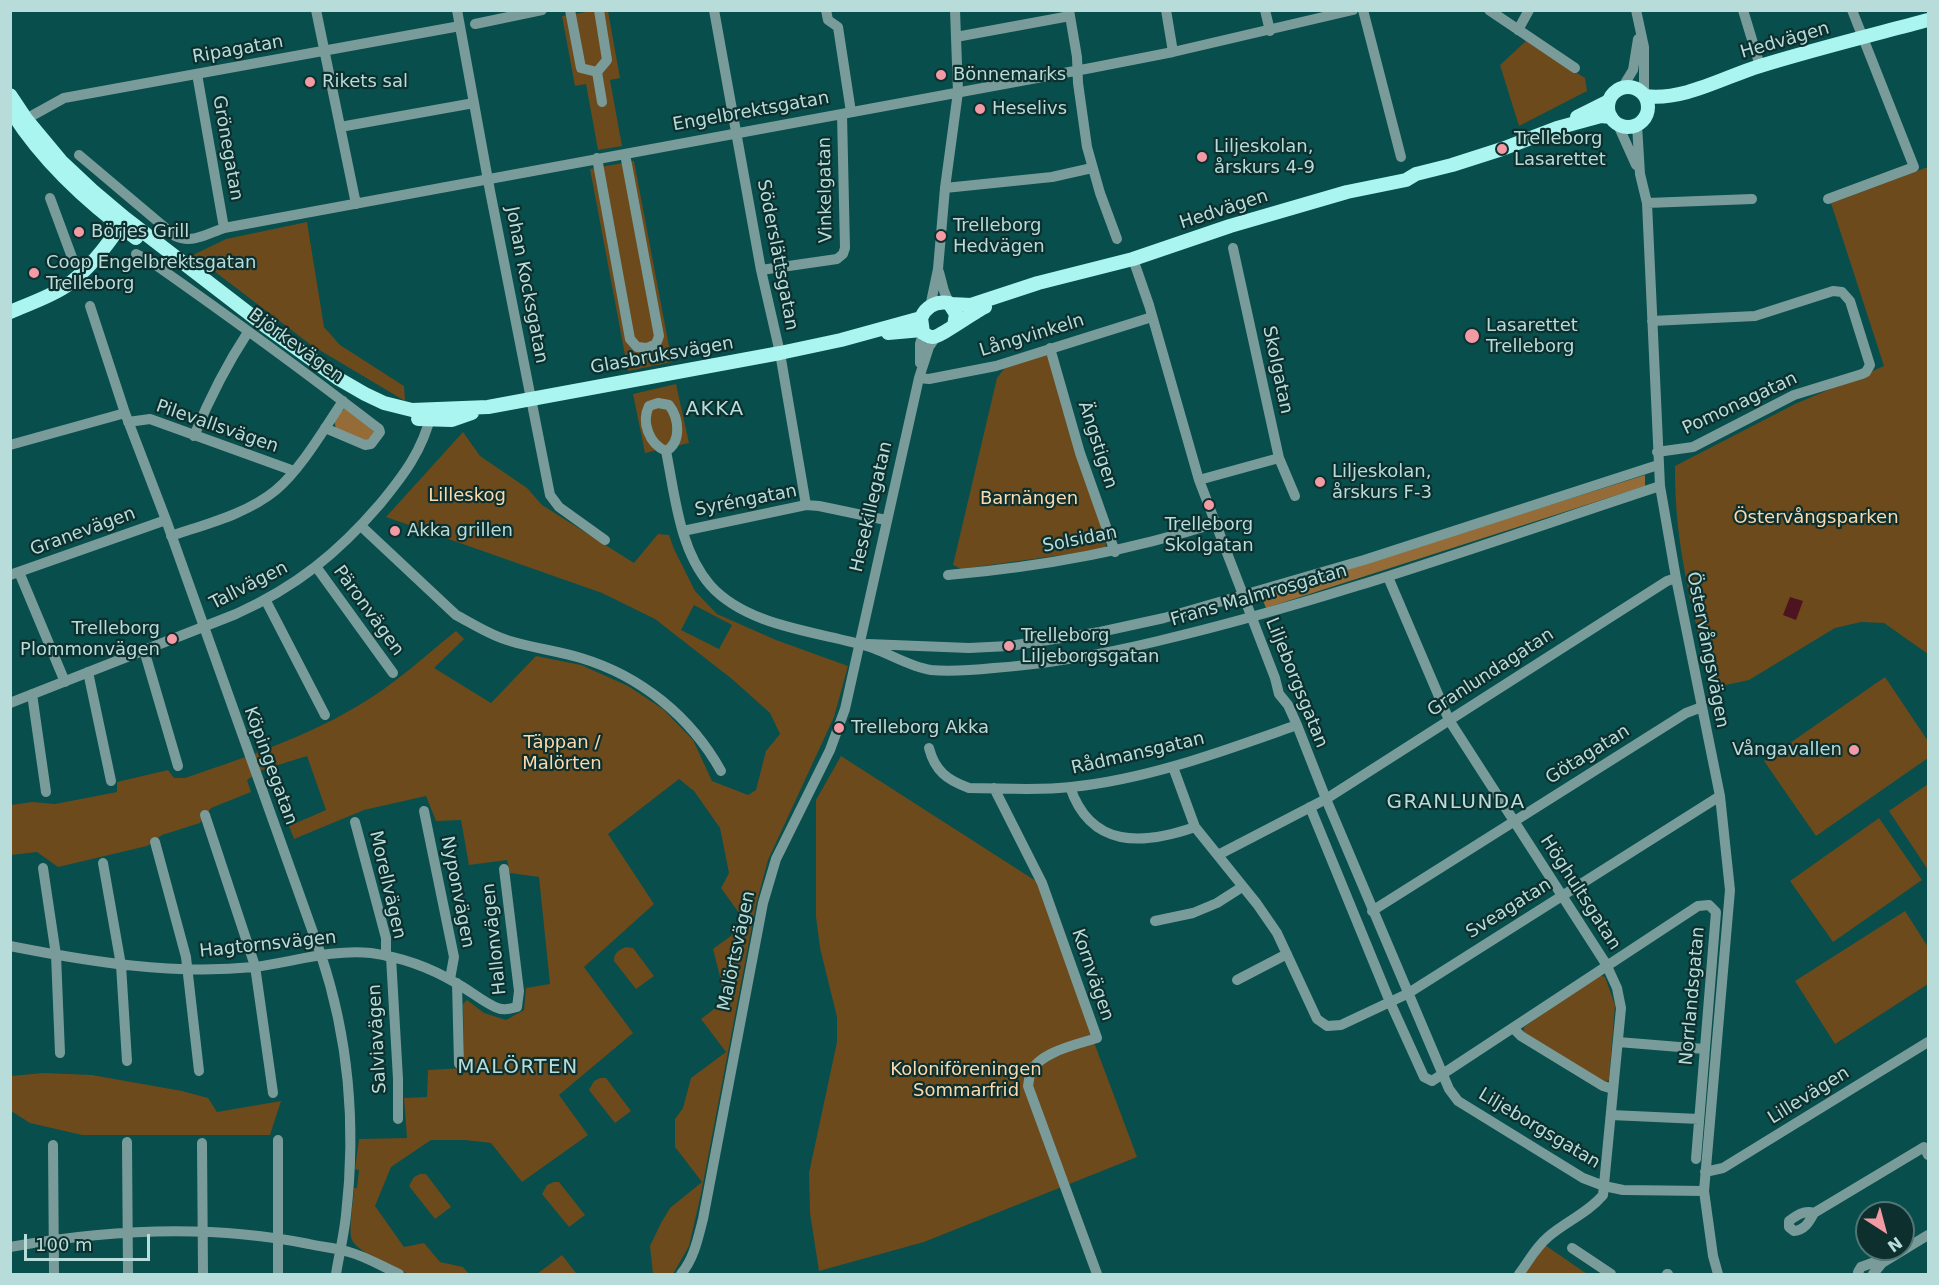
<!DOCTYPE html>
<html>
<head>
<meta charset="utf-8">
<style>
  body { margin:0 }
  #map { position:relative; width:1939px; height:1285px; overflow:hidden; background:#074e4c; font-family:"DejaVu Sans",sans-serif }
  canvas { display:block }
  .frame { position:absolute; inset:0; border:12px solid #b7dcda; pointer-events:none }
  .north { position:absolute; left:1855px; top:1201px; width:60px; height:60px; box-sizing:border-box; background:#0d302f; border:2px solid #517573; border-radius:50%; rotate:144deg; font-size:16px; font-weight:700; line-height:24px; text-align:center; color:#b7dcda }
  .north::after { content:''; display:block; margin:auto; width:21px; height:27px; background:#f49aa5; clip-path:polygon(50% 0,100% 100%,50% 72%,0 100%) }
  .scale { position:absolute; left:24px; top:1234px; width:126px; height:27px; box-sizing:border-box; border:3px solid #b7dcda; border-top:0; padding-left:8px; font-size:18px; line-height:21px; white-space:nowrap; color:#b7dcda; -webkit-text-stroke:4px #0d302f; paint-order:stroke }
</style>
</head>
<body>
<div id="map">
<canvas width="1939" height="1285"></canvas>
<div class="frame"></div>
<div class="north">N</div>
<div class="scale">100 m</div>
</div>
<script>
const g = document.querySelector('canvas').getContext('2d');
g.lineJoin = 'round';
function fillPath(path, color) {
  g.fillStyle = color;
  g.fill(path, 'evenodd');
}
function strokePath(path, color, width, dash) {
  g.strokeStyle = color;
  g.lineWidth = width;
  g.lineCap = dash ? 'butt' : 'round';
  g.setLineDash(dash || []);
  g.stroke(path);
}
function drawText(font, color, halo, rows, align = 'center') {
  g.font = font + ' "DejaVu Sans",sans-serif';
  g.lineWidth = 4.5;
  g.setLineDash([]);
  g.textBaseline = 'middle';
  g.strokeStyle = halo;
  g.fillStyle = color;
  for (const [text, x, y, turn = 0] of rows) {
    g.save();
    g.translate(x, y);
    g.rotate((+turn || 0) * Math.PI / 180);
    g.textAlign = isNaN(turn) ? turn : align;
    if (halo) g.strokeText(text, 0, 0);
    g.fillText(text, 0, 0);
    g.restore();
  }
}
const green = new Path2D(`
  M592,11H608L620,78L610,80L622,146L598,150L586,84L575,86L562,16Z
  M1526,41L1585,78L1587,91L1519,126L1500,65Z
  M634,161L672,362L628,371L590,169Z
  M1928,167V654L1884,623L1861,622L1835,628L1749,680L1712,688C1693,612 1674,545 1675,466L1795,404L1884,366L1831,203Z
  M307,222L324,327L340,345L404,386L405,401L311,345L193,255L226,239Z
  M1044,354L1048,356L1106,542L1105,549L961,569L953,565L997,378L1007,365Z
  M676,384L689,443L645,453L633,394Z
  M463,432L480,456L527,488L542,505L634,563L658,534L669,535L674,549L695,591L717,614L776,640L848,666L834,717L768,860L756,905L701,1194L689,1246L673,1274H653L650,1246L661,1223L670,1208L702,1182L675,1147V1119L683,1108L691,1078L726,1052L701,1019L726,1000L713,949L747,924L721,888L729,873L720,828L694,791L679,779L608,834L654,904L584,967L633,1033L559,1095L588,1135L522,1182L491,1143L465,1140H431L391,1167L375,1206L404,1247L424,1243L440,1262L463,1267L469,1274C451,1274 430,1277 412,1274C400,1273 356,1251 352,1240C348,1231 354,1198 354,1188H357L359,1170L355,1169L359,1139L407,1138L404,1098L427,1097L428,1070L464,1068L463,1004L467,1000L484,1013L506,1020L524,1010L526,988L550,984L539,877L510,873L507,860L469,865L461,820L436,821L426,796L364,810L294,839L289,826L326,810L307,756L262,770L247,780L251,792L211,808L200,823L162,835L147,846L58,867L37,852L11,855V805L32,802L55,804L117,792V782L168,770L174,778H185C252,755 322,732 381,691C407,673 431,651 456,631L464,639L434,668L491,703L536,656L581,665L628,686L663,709L693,740L712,781L748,795L756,790L766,751L780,734L770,713L732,679L655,619L602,593L386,517ZM694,605L732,625L719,649L681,630Z
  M1885,677L1928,741V758L1816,836L1764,761Z
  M841,756L1039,883L1092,1037L1137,1157L924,1242L819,1271L810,1213L809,1173L837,1042V1017L820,948L816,917V800Z
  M1928,784V870L1889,811Z
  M1879,818L1922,880L1833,942L1790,881Z
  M1905,911L1928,947V984L1835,1044L1795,981Z
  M626,947L633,948L654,976L636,989L614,961C614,952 619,950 626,947Z
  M1598,975L1605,977L1615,1005L1609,1080L1605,1082L1523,1033L1524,1027Z
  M43,1073L92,1075L182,1091L208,1098L217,1112L281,1101L270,1135H82L30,1123L11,1111V1076Z
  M600,1078H606L631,1111L615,1123L589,1090L594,1081Z
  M420,1174H426L451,1207L435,1219L409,1186L414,1177Z
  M554,1182H559L585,1215L569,1227L542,1194L547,1185Z
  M1545,1245L1587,1274H1525Z
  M562,1255L576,1273L580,1274H537Z`);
const forest = new Path2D(`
  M345,408L375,432L367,442L336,429L334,420Z
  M1645,475V486L1266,608L1261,596Z`);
const water = new Path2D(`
  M1790,597L1803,601L1796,620L1783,615Z`);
const minor = new Path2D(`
  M316,10L356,204
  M457,10L490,191L550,495L559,507L605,540
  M570,10L581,68L597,72L607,60L599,10
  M714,10L761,270L780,353L806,505
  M826,10L828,20L838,27L851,112
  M1069,10L1077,57L1078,83L1087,147L1100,193L1117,239
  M1166,10L1173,52
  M1265,10L1270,31
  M1363,10L1401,157
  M1489,10L1575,68
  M1636,10L1644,47V94
  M1743,10L1760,66
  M475,24L542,10
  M1518,30L1529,10
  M956,37L1070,16
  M597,72L602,102
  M197,74L224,228
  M1622,88L1633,70L1638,39
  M26,119L64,98L460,26
  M1618,125L1636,165
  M1637,125L1640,174L1647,203L1660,486L1676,578L1720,796L1730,890L1704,1191L1713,1256L1718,1274
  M340,127L474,103
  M79,155L175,236C192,244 207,234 224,228L1091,68L1173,52L1353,10
  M597,158L630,339L637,347L647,348L656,344L659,336L625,154
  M945,188L1052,177L1092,168
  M50,198L73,260L83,272
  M1828,199L1914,167L1852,10
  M1647,203L1752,199
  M1233,248L1279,458L1295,496
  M136,254L150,261C227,315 304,371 379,429L380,432L371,444L365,445L325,428
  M1133,259L1149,305L1199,480L1275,678L1279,694L1288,705L1297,725L1326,799L1449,1089L1458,1101L1583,1178L1604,1186L1623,1190L1704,1191
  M761,270L837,259L843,254L845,248L842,114
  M939,272L944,291L949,303
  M90,306L125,413L166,520L321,955C349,1039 356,1128 346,1215C344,1235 339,1255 336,1274
  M930,307L938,269L945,188L958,92L955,10
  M1652,321L1755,316L1833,291L1842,292L1850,301L1870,365L1866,372L1862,374L1794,395L1693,447L1657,452
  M1050,348L1080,453L1115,552
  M920,363V344L923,333
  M919,378L929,379L996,366L1152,317
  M658,403L669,405C679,418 682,442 666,451C649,444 641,422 649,406Z
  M128,422L150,419L294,471
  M194,436C210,397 225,367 248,332
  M10,445L125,413
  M666,451C675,495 679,549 710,585C741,620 796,629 839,639C851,642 862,644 873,648C892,655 911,667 931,670C952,672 974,670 994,668C1050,664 1104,654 1158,641C1328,601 1493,541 1660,486
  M1199,480L1279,458
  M361,526L456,615C473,624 491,636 510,641C533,648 558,651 581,658C641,676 691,717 721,771
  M683,531L806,505L819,506L886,520
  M171,536C206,524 247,514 276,490C301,469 324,429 343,401
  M317,568L393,673
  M19,572L65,682
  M10,575L166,520
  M948,575C1039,567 1129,551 1216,523
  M1388,577L1449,720L1606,964L1617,988L1621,1008L1603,1195C1588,1213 1565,1222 1548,1237C1535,1248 1529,1261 1519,1274
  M266,601L325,715
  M868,644L969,648L1009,646L1100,632L1164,618L1364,560L1658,465
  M144,650L178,766
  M88,672L111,781
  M32,694L46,792
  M10,703L236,614C296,587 338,553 380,504C403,476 423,450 431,414
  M929,748C935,771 947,780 969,788C1002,788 1037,791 1071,787C1149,779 1223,751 1297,725
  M1173,767L1195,827L1257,904L1277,933L1317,1019L1327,1026L1341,1025L1407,994L1720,796
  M1070,787C1091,849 1143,845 1195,827
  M994,788L1042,883L1097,1038C1079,1044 1039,1052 1031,1072C1029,1076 1029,1081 1028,1086L1097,1274
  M1310,807L1390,1002L1424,1077L1432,1081L1698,906L1709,905L1716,912L1696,1159
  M424,811L454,957L450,979
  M205,815L255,966L273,1093
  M355,822L386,938V956
  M155,842L186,957L199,1071
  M1218,855L1326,799L1667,581L1676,578
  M103,863L121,965L127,1061
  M43,868L56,955L60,1053
  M1372,911L1686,713L1702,707
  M1155,921L1193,913L1217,903L1242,887
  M10,946C91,962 172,975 254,967C293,962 331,949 371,953C400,957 431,968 456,983C469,990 482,1001 495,1007C503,1011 509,1009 517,1007L519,991L504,869
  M391,957L398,1079V1119
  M1237,980L1287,954
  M457,983L459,1064
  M1513,1028L1521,1036L1603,1086L1613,1089
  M1618,1042L1704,1049
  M1611,1115L1699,1119
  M278,1140V1274
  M127,1142L128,1274
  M202,1143L203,1274
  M53,1145L54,1274
  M1705,1172L1723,1168L1928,1042
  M1814,1213C1804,1210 1797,1215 1789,1221V1227L1794,1231C1805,1230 1809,1222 1814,1213L1924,1147L1928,1155
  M10,1247C110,1229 210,1224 309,1244C322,1247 337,1248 349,1252C367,1257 383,1267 399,1274
  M1572,1248L1611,1274
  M681,1274C694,1259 698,1238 703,1219L763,903L776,859L830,750L845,709L919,378L929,347L936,337
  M1667,1274H1668
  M1859,1274L1858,1272L1861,1267L1872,1263H1882
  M1873,1274L1882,1263L1928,1235`);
const major = new Path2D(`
  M1608 107a20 20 0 1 1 40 0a20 20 0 1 1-40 0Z
  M10,95L26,119L61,161L93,191L125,218L260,322L339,379L365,394L384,403L412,410L488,407L780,353L841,340L921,318
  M1645,96C1684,101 1724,77 1760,66C1815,49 1872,35 1928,20
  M13,114C45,164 88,203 136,238
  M1577,117L1609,101
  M951,304L971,305L1038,283L1133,259L1230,226L1347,192L1406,180L1416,174L1452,165L1502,149L1557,128L1601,116L1611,117
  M10,312C28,304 50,297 66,286C90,269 108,245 124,220
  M954,326L956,314L949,303C937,301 926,306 921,318L923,333C927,335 928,337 932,337C939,338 974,312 985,307
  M888,333L922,330
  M418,419L452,420L472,413`);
const markers = [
  [941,75,6,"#f49aa5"],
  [310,82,6,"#f49aa5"],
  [980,109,6,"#f49aa5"],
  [1502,149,6,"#f49aa5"],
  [1202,157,6,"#f49aa5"],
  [79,232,6,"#f49aa5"],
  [941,236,6,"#f49aa5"],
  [34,273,6,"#f49aa5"],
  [1472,336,8,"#f49aa5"],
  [1320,482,6,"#f49aa5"],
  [1209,505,6,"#f49aa5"],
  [395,531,6,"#f49aa5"],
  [172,639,6,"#f49aa5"],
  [1009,646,6,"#f49aa5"],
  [839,728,6,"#f49aa5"],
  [1854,750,6,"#f49aa5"]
];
const streetNames = [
  ["Hedvägen",1785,41,-16],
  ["Ripagatan",238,50,-10],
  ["Engelbrektsgatan",751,112,-10],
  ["Grönegatan",227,148,80],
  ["Vinkelgatan",826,190,-91],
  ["Hedvägen",1224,210,-18],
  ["Söderslättsgatan",777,255,79],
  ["Johan Kocksgatan",526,285,79],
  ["Långvinkeln",1032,336,-17],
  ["Björkevägen",296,346,36],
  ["Glasbruksvägen",662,356,-10],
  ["Skolgatan",1277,370,78],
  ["Pomonagatan",1740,404,-25],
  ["Pilevallsvägen",217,427,19],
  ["Ängstigen",1097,445,72],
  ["Syréngatan",746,501,-11],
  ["Hesekillegatan",872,507,-77],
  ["Granevägen",83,532,-20],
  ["Solsidan",1080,540,-11],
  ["Tallvägen",249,586,-27],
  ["Frans Malmrosgatan",1259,596,-16],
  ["Päronvägen",368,611,54],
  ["Östervångsvägen",1707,650,79],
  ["Granlundagatan",1491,673,-33],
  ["Liljeborgsgatan",1296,683,68],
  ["Rådmansgatan",1138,754,-13],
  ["Götagatan",1588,755,-32],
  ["Köpingegatan",270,766,70],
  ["Morellvägen",387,885,77],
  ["Nyponvägen",457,892,79],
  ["Höghultsgatan",1580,893,57],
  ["Sveagatan",1509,909,-32],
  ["Hallonvägen",495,939,-96],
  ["Hagtornsvägen",268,945,-6],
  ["Malörtsvägen",737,951,-78],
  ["Kornvägen",1092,975,71],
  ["Norrlandsgatan",1693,996,-85],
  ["Salviavägen",378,1039,-93],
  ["Lillevägen",1809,1096,-32],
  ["Liljeborgsgatan",1539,1129,31]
];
const poiNames = [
  ["Bönnemarks",953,75],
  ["Rikets sal",322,82],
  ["Heselivs",992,109],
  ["Trelleborg",1514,139],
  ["Lasarettet",1514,160],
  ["Liljeskolan,",1214,147],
  ["årskurs 4-9",1214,168],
  ["Trelleborg",953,226],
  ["Hedvägen",953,247],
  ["Börjes Grill",91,232],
  ["Coop Engelbrektsgatan",46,263],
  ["Trelleborg",46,284],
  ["Lasarettet",1486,326],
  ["Trelleborg",1486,347],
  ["Liljeskolan,",1332,472],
  ["årskurs F-3",1332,493],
  ["Trelleborg",1209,525,"center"],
  ["Skolgatan",1209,546,"center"],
  ["Akka grillen",407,531],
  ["Trelleborg",160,629,"right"],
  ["Plommonvägen",160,650,"right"],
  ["Trelleborg",1021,636],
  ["Liljeborgsgatan",1021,657],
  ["Trelleborg Akka",851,728],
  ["Vångavallen",1842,750,"right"]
];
const parkNames = [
  ["Lilleskog",467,496],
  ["Barnängen",1029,499],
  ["Östervångsparken",1816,518],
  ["Täppan /",562,743],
  ["Malörten",562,764],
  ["Koloniföreningen",966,1070],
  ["Sommarfrid",966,1091]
];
const neighbourhoodNames = [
  ["AKKA",715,410],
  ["GRANLUNDA",1456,803],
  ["MALÖRTEN",518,1068]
];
fillPath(green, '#6c4a1b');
fillPath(forest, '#956c37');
fillPath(water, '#4d1320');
strokePath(minor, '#799c9a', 10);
strokePath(major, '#aaf5f0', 14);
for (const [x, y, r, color] of markers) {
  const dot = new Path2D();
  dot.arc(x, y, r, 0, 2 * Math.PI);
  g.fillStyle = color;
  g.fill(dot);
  strokePath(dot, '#0d302f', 2);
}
drawText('18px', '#b7dcda', '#0d302f', streetNames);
drawText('18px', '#b7dcda', '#0d302f', poiNames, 'left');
drawText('18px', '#fed9ad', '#0d302f', parkNames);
g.letterSpacing = '1.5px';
drawText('20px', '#b7dcda', '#0d302f', neighbourhoodNames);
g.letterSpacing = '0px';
</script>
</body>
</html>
